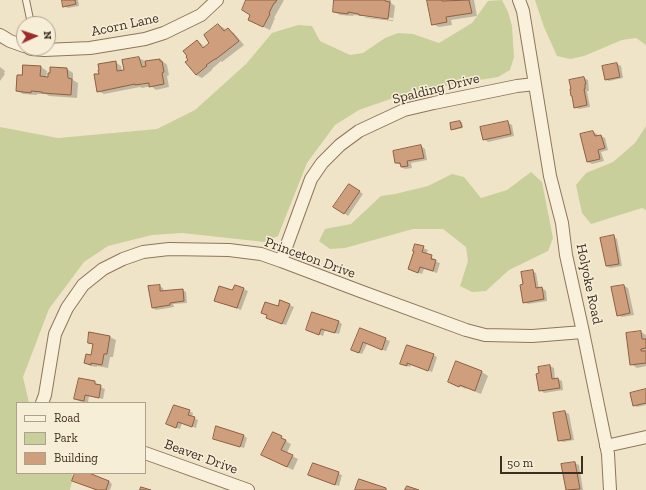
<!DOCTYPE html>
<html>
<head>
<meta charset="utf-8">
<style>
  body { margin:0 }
  #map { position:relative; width:646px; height:490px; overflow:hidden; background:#f0e4c8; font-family:"Zilla Slab",serif }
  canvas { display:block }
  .legend { position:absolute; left:16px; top:402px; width:130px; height:72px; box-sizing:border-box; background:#f7eed8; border:1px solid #ada18e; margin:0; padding:5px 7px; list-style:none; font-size:12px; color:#3d2e20 }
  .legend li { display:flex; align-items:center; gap:8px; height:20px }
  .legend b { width:20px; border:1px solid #ada18e }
  .north { position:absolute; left:16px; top:16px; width:40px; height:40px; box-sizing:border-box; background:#f7eed8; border:1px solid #ada18e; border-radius:50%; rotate:87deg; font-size:11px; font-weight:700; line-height:16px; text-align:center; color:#3d2e20 }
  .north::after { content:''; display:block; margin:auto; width:14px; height:18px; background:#9e2a2b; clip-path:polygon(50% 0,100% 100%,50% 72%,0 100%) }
  .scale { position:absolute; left:500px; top:456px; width:83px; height:18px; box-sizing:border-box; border:2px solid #3d2e20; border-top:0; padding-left:5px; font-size:12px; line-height:14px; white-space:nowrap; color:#3d2e20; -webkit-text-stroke:3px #f7eed8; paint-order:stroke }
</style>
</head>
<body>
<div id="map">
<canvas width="646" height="490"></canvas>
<ul class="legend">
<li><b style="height:5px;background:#faf1dc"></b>Road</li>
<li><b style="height:11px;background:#c9cf9b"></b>Park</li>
<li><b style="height:11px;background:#cf9f7d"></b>Building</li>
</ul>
<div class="north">N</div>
<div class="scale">50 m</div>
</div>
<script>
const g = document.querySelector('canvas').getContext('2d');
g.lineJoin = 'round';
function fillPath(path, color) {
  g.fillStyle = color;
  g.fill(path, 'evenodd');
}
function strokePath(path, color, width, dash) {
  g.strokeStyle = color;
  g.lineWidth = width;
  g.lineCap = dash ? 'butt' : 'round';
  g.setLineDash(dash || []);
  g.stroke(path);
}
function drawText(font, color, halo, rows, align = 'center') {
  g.font = font + ' "Zilla Slab",serif';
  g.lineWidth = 3;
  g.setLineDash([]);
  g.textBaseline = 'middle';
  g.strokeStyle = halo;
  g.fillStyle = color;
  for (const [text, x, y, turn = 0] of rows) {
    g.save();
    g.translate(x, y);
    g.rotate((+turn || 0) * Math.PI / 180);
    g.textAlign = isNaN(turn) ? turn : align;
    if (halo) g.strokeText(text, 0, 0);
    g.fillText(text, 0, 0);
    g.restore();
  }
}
const green = new Path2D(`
  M502,0L508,12L512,26L514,57L510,70L498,77L413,91L359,110L335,125L307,163L278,236L265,242L182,233L152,235L108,246L84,262L49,309L23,377L29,403H17V473H72L73,477L70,490H0V127L58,138L157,129L195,110L246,64L272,33L298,25L312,26L320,41L350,55L363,53L385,38L398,33L413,34L439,43L472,23L488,1Z
  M535,0H646V45L636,38L622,40L584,56L570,59L557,56L544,27Z
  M646,126V210L642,208L591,224L582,213L576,185L586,173L613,162L635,143Z
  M531,172L542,182L553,238L548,251L509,270L486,291L472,292L460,286L468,261L466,247L443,229H413L345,248L330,249L319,241L325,229L351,224L381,196L395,194L428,186L452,174L464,177L481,198L507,190Z`);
const shadow = new Path2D(`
  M63,0H78L79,6L68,8L64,6Z
  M247,0H284L274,18H275L270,30L255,23L252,15Z
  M335,0H391V3L395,6L393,21L366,18L364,17L393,20V18L360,14L362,16L354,15L353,16L340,15L334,12Z
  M428,0H474L477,16L451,20L452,25L439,27L433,24Z
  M218,25L224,28L226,31L228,29L234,33L244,45L222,62L221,61L212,69V70L202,78L196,75L190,60L197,41L203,45L205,48L211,43ZM199,45H202L207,51L205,53Z
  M139,58L145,61L159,60L165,63L167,65L169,75L167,76L169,87L156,90L151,86L142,88L140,87L104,94L98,91L100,74L115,62L121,66L122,71H125L124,61Z
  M617,64L621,66L623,78L609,81L605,79Z
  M0,67L5,71L4,73L5,74L0,81Z
  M41,67L47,71L46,78H49L67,69L73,73V80L78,83L77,98L49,96L46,94H37V95L23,94L17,91L23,76Z
  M584,78L588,80L589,91H587L590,107L579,109L575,107Z
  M460,122H462L463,128L454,130L452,129L451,124Z
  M508,123L512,125L514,136L488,142L484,139Z
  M593,132L597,134V137L601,136L605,138L608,150L601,152L604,161L592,164L588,162Z
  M421,146L425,149L427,160L411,163L412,168L405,169L401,167V165L396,163Z
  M353,187L363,194L348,216L334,206Z
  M613,236L617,239L622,266L610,268L606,266Z
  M416,245L428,250L426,255L435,259L434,261L440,263L437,273L424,269L422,274L409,269Z
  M532,271L536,273L539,289L542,288L546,291L547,301L528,304L524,302V285Z
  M159,286L163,288L164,292L182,290L186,292L187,303L173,304L174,307L156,310L153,308Z
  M235,286L248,291L241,310L219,302L233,292Z
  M624,286L628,288L634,315L622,317L618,315Z
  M281,301L294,307L286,325L271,320Z
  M339,322L342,324L339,334L325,330L323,336L307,330Z
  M361,329L390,341L386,351L367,344L362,354L353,350Z
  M641,332L646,335V366L637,368L631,364Z
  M90,333L110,337L116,340L113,357H110L108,368L97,366V367L91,366L85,363L92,356L94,345L89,342Z
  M433,355L437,357L432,372L411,365L410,367L402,363Z
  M456,363L482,372L488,376L481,394L466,388V389L449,382Z
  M550,366L554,368L555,379H558L562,381L563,390L544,393L540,390Z
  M96,383L99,385L98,386L105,389L103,399L89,396L88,403L79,401L75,399L95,389Z
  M646,390V405L637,407L634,405Z
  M189,411L193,413L192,417L198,420L196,428L182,423L180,429L171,426Z
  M565,412L569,414L574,440L563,442L559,440L554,414Z
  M273,433L287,441V442L291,444L287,453L298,459L293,470L268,458Z
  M244,436L247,438L244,448L218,440Z
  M575,463L579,465L583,490H567L563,465Z
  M313,464L342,475L339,486L313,477Z
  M76,473H86L109,481L112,484L110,490H98Z`);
const building = new Path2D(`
  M62,0H75L76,4L63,7Z
  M246,0H277L275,3H274L269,13L270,14L263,27L248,20L250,15L242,10Z
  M334,0H385V1L390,2L388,19L359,15V14L348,12V14L333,12Z
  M427,0H442V1L469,0L472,13L446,17L447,22L432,25Z
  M218,24L224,31L228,28L239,41L216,59H215L206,65L207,66L196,75L185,62L188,60L186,57L187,56L183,51L197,40L203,48L209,43L204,35Z
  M139,57L142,67L146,66L145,61L160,59V61H162L164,72L162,73L164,84L149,87V83L135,85V84L97,92L94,74H99L98,70H99L98,64L116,61L117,71L124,70L122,60Z
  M617,63L620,77L605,80L602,66Z
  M23,65L41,66L40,76L48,77V73H50V67L67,68L68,78L72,79L71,95L42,93V92L31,91V93L16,91L17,75H22Z
  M584,77L586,84H585V89H584L587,105L574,108L572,96H571L570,89H571L569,80Z
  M460,121L462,127L451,130L450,123Z
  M508,121L511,134L483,140L480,127Z
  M593,131L595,136L601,135L605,148L598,150L600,159L587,162L580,134Z
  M421,145L424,158L407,161L408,166L401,167L400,163H395L393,151Z
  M349,184L360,191L344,214L333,207Z
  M614,235L619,264L606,266L600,238Z
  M415,244L424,246L422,252L432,255L431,259L436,260L433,271L420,267L418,273L408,269L414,251H413Z
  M533,270L536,288L542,287L544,299L523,303L520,285L523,284L521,272Z
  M160,285V291L183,289L184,301L170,303V305L152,308L148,286Z
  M235,285L244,288L237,308L214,301L219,286L232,290Z
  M624,285L630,313L617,316L611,287Z
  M280,300L290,304L282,324L266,318L267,315L261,313L265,302L278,306Z
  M312,312L339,321L335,333L321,329L319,335L306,330Z
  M360,328L386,338L382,350L363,342L359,353L351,350Z
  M641,331L642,339H646V348L641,349V351H646V363L630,365L626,333Z
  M89,332L110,336L107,354H104L102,365L91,363V365L84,363L86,354L91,355L93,344L88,343Z
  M407,345L434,354L428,371L407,363V366L400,364Z
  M456,361L482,371L475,391L460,385L459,387L448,382Z
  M550,365L552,379L558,378L560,388L539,391L536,374L539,373L538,367Z
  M79,378L95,381V384L101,385L99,398L85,395L84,401L74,399Z
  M646,389V403L633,406L630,393Z
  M174,405L190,410L188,415L195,417L192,427L178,422L176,428L166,424Z
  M565,411L571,439L558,441L553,413Z
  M216,426L244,435L240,447L213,439Z
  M273,432L282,436L281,438L286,440L281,450L293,455L287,467L261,455Z
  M575,462L580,489L566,490L561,464Z
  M313,463L339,472L335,485L308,475Z
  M75,473H89L109,481L106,490H97L72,481Z
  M359,479L386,488V490H355Z
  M407,486L419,490H405Z
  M141,487L151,490H140Z`);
const lane = new Path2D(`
  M26,0L30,19L31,24`);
const street = new Path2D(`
  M519,0L523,11L550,176L562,223L566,255L583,332L608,454L610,490
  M0,35L10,41L24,46
  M29,48L32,49L44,50L90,48L145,39L164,33L201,15L217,0
  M281,261L311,179L322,163L340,145L359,131L404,110L434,103L517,86L535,84
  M42,403L45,395L55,334L67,308L83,285L103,269L123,259L143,252L169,249L229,250L261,254L281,261L360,291L466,330L485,335L532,336L583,332
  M606,446L646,437
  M145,453L248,490`);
const streetNames = [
  ["Acorn Lane",125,25,-12],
  ["Spalding Drive",436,89,-14],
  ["Princeton Drive",310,258,20],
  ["Holyoke Road",589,284,78],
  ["Beaver Drive",201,457,20]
];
fillPath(green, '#c9cf9b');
fillPath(shadow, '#0003');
fillPath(building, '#cf9f7d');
strokePath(building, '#8d5f41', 1);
strokePath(lane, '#8d765c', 8);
strokePath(street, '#8d765c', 14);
strokePath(lane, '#faf1dc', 6);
strokePath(street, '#faf1dc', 12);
drawText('14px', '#3d2e20', '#f7eed8', streetNames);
</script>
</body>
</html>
